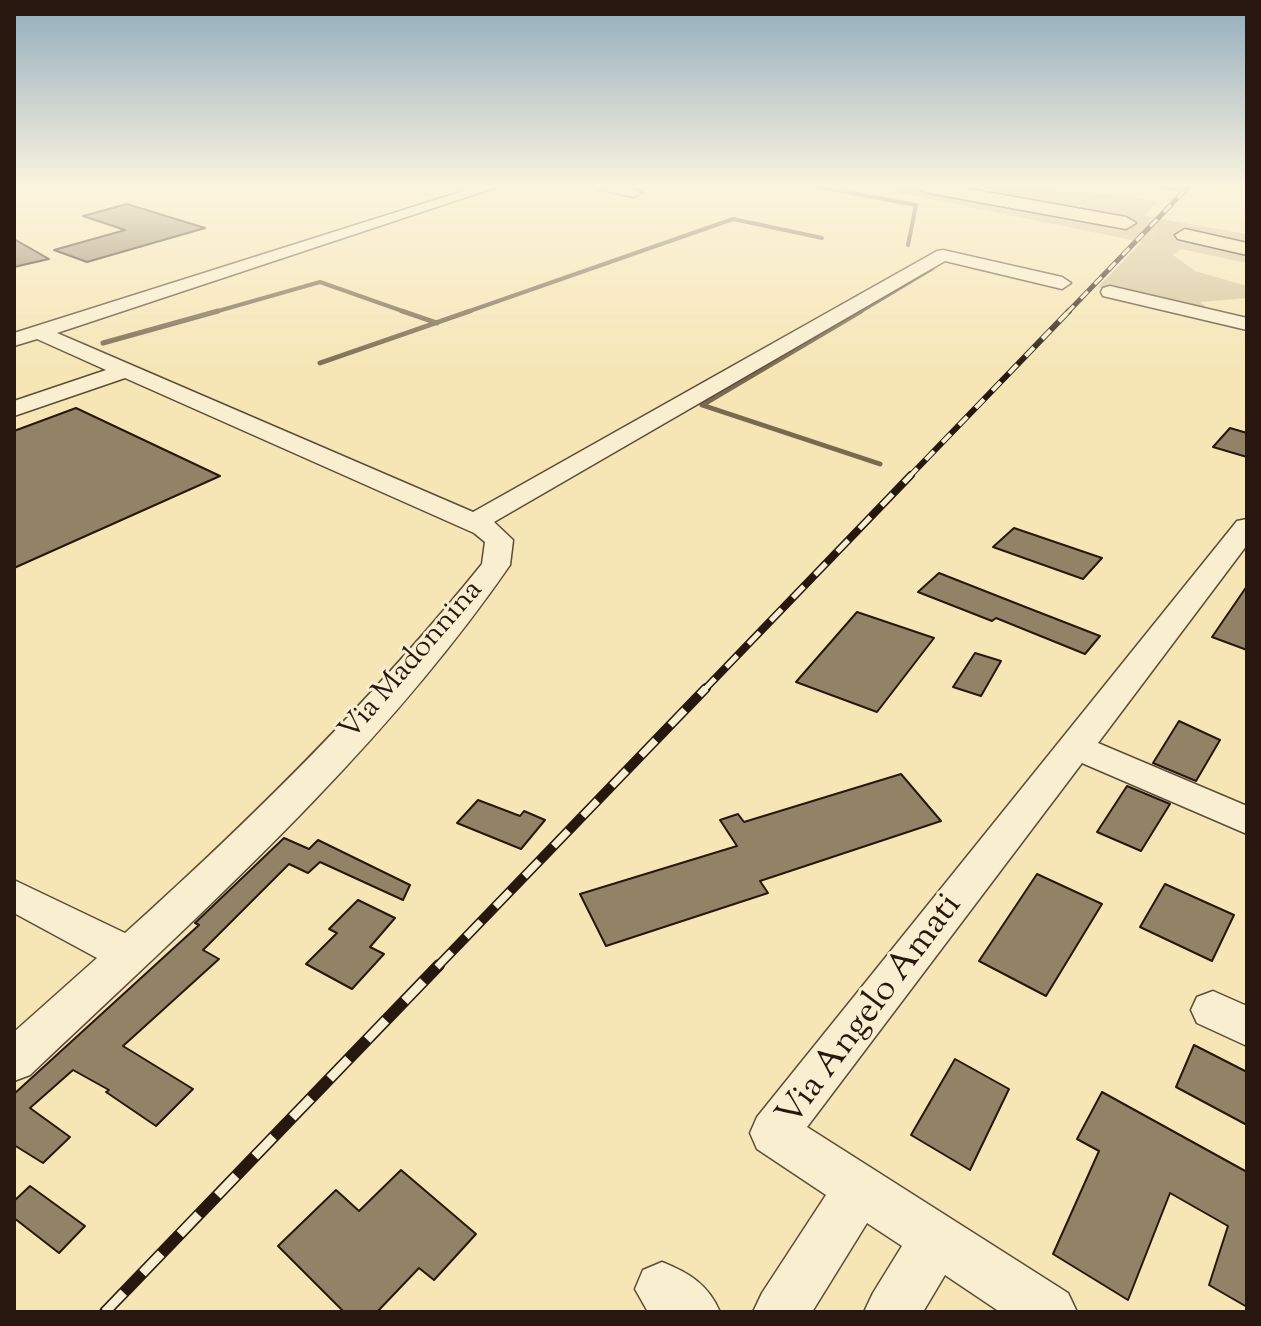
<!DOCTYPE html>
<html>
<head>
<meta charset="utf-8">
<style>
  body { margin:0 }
  #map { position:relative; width:1261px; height:1326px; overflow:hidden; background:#f6e6b6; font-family:"Sorts Mill Goudy",serif }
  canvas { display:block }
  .frame { position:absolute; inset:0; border:16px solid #27170f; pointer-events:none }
</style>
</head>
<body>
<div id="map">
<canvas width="1261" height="1326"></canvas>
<div class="frame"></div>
</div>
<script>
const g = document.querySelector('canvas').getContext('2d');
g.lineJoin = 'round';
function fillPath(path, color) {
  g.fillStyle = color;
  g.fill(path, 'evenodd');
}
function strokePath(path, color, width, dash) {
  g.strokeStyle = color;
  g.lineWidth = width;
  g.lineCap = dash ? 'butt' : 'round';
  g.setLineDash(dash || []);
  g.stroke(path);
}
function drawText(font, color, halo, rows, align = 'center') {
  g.font = font + ' "Sorts Mill Goudy",serif';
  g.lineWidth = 6;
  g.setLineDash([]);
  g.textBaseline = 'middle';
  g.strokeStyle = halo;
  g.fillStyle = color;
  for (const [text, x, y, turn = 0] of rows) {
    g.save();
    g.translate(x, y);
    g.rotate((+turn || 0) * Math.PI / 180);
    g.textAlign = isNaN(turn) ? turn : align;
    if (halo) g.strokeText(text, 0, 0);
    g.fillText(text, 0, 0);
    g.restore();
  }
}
const green = new Path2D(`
  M866,186H1042L1158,201L1144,216L1247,234V263L1181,249L1173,255L1195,271L1247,286V298L1200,302L1214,313L1098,287L1142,242Z`);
const streamFar1 = new Path2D(`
  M814,186L916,205L908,245
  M1158,186L1176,189L1179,186
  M211,313L320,282L408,313
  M464,313L733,219L822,238
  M858,313L933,268`);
const stream = new Path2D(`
  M402,311L437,323
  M861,311L702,405L880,464
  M103,343L218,311
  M320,363L470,311`);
const building = new Path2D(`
  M127,204L205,228L87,262L54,250L125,230L83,216Z
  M14,239L49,259L14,267Z
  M76,408L220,476L14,568V431Z
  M1230,428L1247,433V457L1213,447Z
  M1014,528L1102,558L1083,579L993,547Z
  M939,573L1028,608L1100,636L1085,654L996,618L992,621L918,592Z
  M1247,586V650L1212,637Z
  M857,612L934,638L877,712L796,682Z
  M975,653L1001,661L981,696L953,687Z
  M1179,721L1220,740L1196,781L1153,763Z
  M901,774L941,821L760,881L768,893L606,946L580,894L737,846L720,820L738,814L744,822Z
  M1127,786L1170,804L1141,851L1097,832Z
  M478,800L520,816L524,811L545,820L521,849L457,823Z
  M284,838L309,849L318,840L410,885L403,900L320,862L308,873L289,864L203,950L219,959L123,1046L193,1089L156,1126L106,1092L109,1090L73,1070L30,1108L70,1137L43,1163L14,1145V1094L199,925L195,923Z
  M1037,874L1102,904L1046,996L979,961Z
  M1165,884L1234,915L1212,961L1140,927Z
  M358,900L395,918L370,947L384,954L352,989L306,964L337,933L329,929Z
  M1194,1045L1247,1072V1125L1176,1087Z
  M955,1059L1009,1089L970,1170L911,1135Z
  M1102,1092L1247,1172V1307L1209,1285L1228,1226L1170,1193L1128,1300L1053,1254L1099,1151L1077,1139Z
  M401,1170L476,1234L434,1280L419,1268L377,1312H344L278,1246L336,1190L359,1211Z
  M30,1186L85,1226L59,1253L14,1218V1201Z`);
const majorTunnel = new Path2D(`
  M1126,223L1185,235`);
const minor = new Path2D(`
  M479,186H500L57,333L473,512L937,251L943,250L1062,277L1071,283L1062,289L945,261L494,522L513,540L510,565C379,755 197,917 30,1075L14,1081V1032L97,958L14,913V880L125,933C253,818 374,698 482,564L485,542L474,533L125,378L14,416V401L106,370L37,339L14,346V333Z
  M596,186H625L642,192L634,197L598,189Z
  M1110,286L1247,318V330L1103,296L1101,292L1103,288Z
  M1247,519V545L1098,743L1247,806V834L1082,763L807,1127L1068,1293L1077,1312H1000L945,1275L923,1312H864L873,1293L902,1246L867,1223L812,1312H753L762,1293L826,1195L757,1149L750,1133L757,1117L1237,521Z
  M1213,991L1247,1006V1046L1197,1023L1191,1010L1197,997Z
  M662,1262C689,1273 708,1284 720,1312H648L635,1289L643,1270Z`);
const major = new Path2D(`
  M915,186H953L1126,217L1136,223L1126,229L924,192Z
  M1185,229L1247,243V255L1178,239L1175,235Z`);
const railFar4 = new Path2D(`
  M1067,313L1189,186`);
const railFar3 = new Path2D(`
  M909,477L1069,311`);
const railFar2 = new Path2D(`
  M704,690L911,475`);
const railFar1 = new Path2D(`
  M437,967L706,688`);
const rail = new Path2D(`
  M105,1312L439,965`);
const streetNames = [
  ["Via Madonnina",413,662,-49]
];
const nearStreetnames = [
  ["Via Angelo Amati",872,1012,-53]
];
fillPath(green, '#d3c39a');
strokePath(streamFar1, '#796951', 4);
strokePath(stream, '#796951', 5);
fillPath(building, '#938366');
strokePath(building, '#27170f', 2);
strokePath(majorTunnel, '#cdbd95', 21, [21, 11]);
strokePath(minor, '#5b4b39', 3);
strokePath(major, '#27170f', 3);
fillPath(minor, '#f9efd0');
fillPath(major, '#f6e6b6');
strokePath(railFar4, '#27170f', 5);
strokePath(railFar3, '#27170f', 6);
strokePath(railFar2, '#27170f', 8);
strokePath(railFar1, '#27170f', 10);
strokePath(rail, '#27170f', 12);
strokePath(railFar4, '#f9efd0', 3, [10]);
strokePath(railFar3, '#f9efd0', 4, [12]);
strokePath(railFar2, '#f9efd0', 5, [16]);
strokePath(railFar1, '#f9efd0', 7, [21]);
strokePath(rail, '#f9efd0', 9, [27]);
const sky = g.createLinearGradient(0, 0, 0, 371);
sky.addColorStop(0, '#91acbd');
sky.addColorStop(0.5, '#fbf4de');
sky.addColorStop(1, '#fbf4de00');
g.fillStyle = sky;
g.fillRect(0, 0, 1261, 371);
drawText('30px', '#27170f', '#f9efd0', streetNames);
drawText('36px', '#27170f', '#f9efd0', nearStreetnames);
</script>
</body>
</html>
